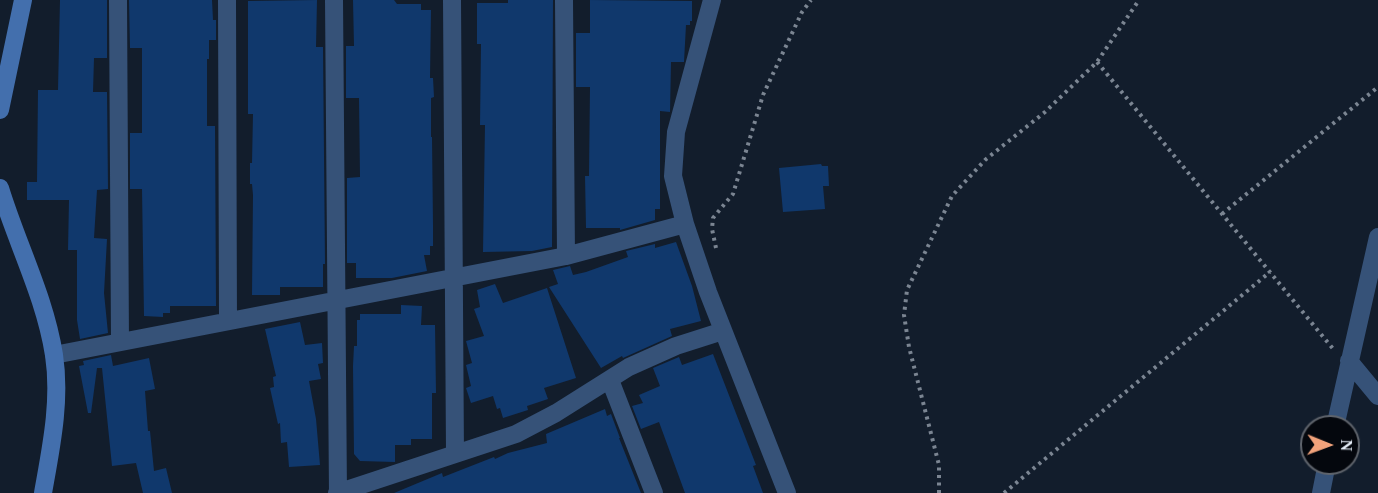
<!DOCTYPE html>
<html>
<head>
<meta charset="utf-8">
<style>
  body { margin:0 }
  #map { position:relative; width:1378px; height:493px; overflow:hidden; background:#121d2c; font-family:Georgia,serif }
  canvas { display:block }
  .north { position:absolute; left:1300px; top:415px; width:60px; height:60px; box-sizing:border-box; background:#04070d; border:2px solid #5e636b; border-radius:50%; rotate:91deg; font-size:16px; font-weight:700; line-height:24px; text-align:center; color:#e6eef9 }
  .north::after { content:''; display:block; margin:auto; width:21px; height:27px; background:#f1a27b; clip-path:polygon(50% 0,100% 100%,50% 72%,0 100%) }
</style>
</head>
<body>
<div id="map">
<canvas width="1378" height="493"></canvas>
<div class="north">N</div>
</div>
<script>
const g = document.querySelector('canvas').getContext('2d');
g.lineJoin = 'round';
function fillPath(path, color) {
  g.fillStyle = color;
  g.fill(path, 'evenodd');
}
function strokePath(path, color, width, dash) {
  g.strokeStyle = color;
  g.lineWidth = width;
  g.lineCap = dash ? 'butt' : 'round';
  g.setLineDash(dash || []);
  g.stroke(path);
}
const building = new Path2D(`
  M60,0H107V58H94L93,92H107L108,189L97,190L94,238L107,239L104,293L108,333L80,339L77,320V250H68L69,200H27V182H37L38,90H58Z
  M129,0H212L213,20H216V40H209V59H207V126H215L216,306H170V313H163V317L144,316L142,189H130V133H142V48H130Z
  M317,0L316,47H323L325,264H323V287H280V295H252L253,195L252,184H250V163H252L253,114H248V1Z
  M353,0H394L397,4H421V10H431L430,78H433L434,97L431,98V137H432L433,225V246H430V255H424L427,271L392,278H356V263H347V178L360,177L359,98H346V46H354Z
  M508,0H553L552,247L532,251L483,252L485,125H480L481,44H477V3H508Z
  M590,0L692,1V21H690V25H686L684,62H671L670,112L660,111V209H655V220L620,230V228H586L585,176H589L590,87H576V33H590Z
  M821,164L822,166H828L829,186H823L825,209L783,212L779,168Z
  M676,242L692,286L701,321L670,329L672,336L623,358L622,356L601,368L549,287L558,284L553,270L570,266L573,275L586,272L628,257L626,251L655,244V248Z
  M495,284L503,303L547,288L576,378L544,388L548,399L527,406L528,410L503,418L500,408L497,409L493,396L471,403L466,388L471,386L466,365L472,363L466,341L484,336L474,309L480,307L477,290Z
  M401,305L422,306L421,325H435L436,393H432V439H411V445H395V462L360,461L354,454L353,366L354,346H357V320H360V314H401Z
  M300,322L305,345L322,343L323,363L318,364L321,379L309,381L316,419L320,465L289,467L287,442L281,443L280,423L278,424L270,388L274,387L273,377L276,376L265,329Z
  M713,354L756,465L753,466L763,493H685L659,422L641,429L632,406L643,403L639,395L660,386L653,368L679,357L682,365Z
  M111,355L113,366L149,358L155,389L145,391L148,431H150L154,471L166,468L172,493H143L136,463L112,466L102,368H97L91,413H88L79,366L84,365L83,361Z
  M605,409L607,416L611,414L620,438H619L641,493H394L442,473L443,477L494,457L495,459L508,453L547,443L546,434Z`);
const path = new Path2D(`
  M1097,62L1334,350
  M1222,214L1378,87
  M716,248L712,229L713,218L733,194L763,95L802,12L811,0
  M939,493V465L909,347L904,315L907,290L952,196L985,160L1045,112L1097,62L1139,0
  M1004,493L1270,272`);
const street = new Path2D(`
  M118,0L120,342
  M227,0L228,321
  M334,0L338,493
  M452,0L455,454
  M712,0L676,132L673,176L685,224L708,292L787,493
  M566,256L685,224
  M54,355L566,256L564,0
  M1349,361L1378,396
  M610,380L654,493
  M1335,427L1378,237
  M337,493L516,434L556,413L629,367L676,346L723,331
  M1321,493L1327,463`);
const secondary = new Path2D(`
  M0,110L23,0
  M0,188C17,244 45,297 54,355C61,401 51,448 43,493`);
fillPath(building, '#10386c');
strokePath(path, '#7b8592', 4, [3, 4.5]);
strokePath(street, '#365278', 18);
strokePath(secondary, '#436fad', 18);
</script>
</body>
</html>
